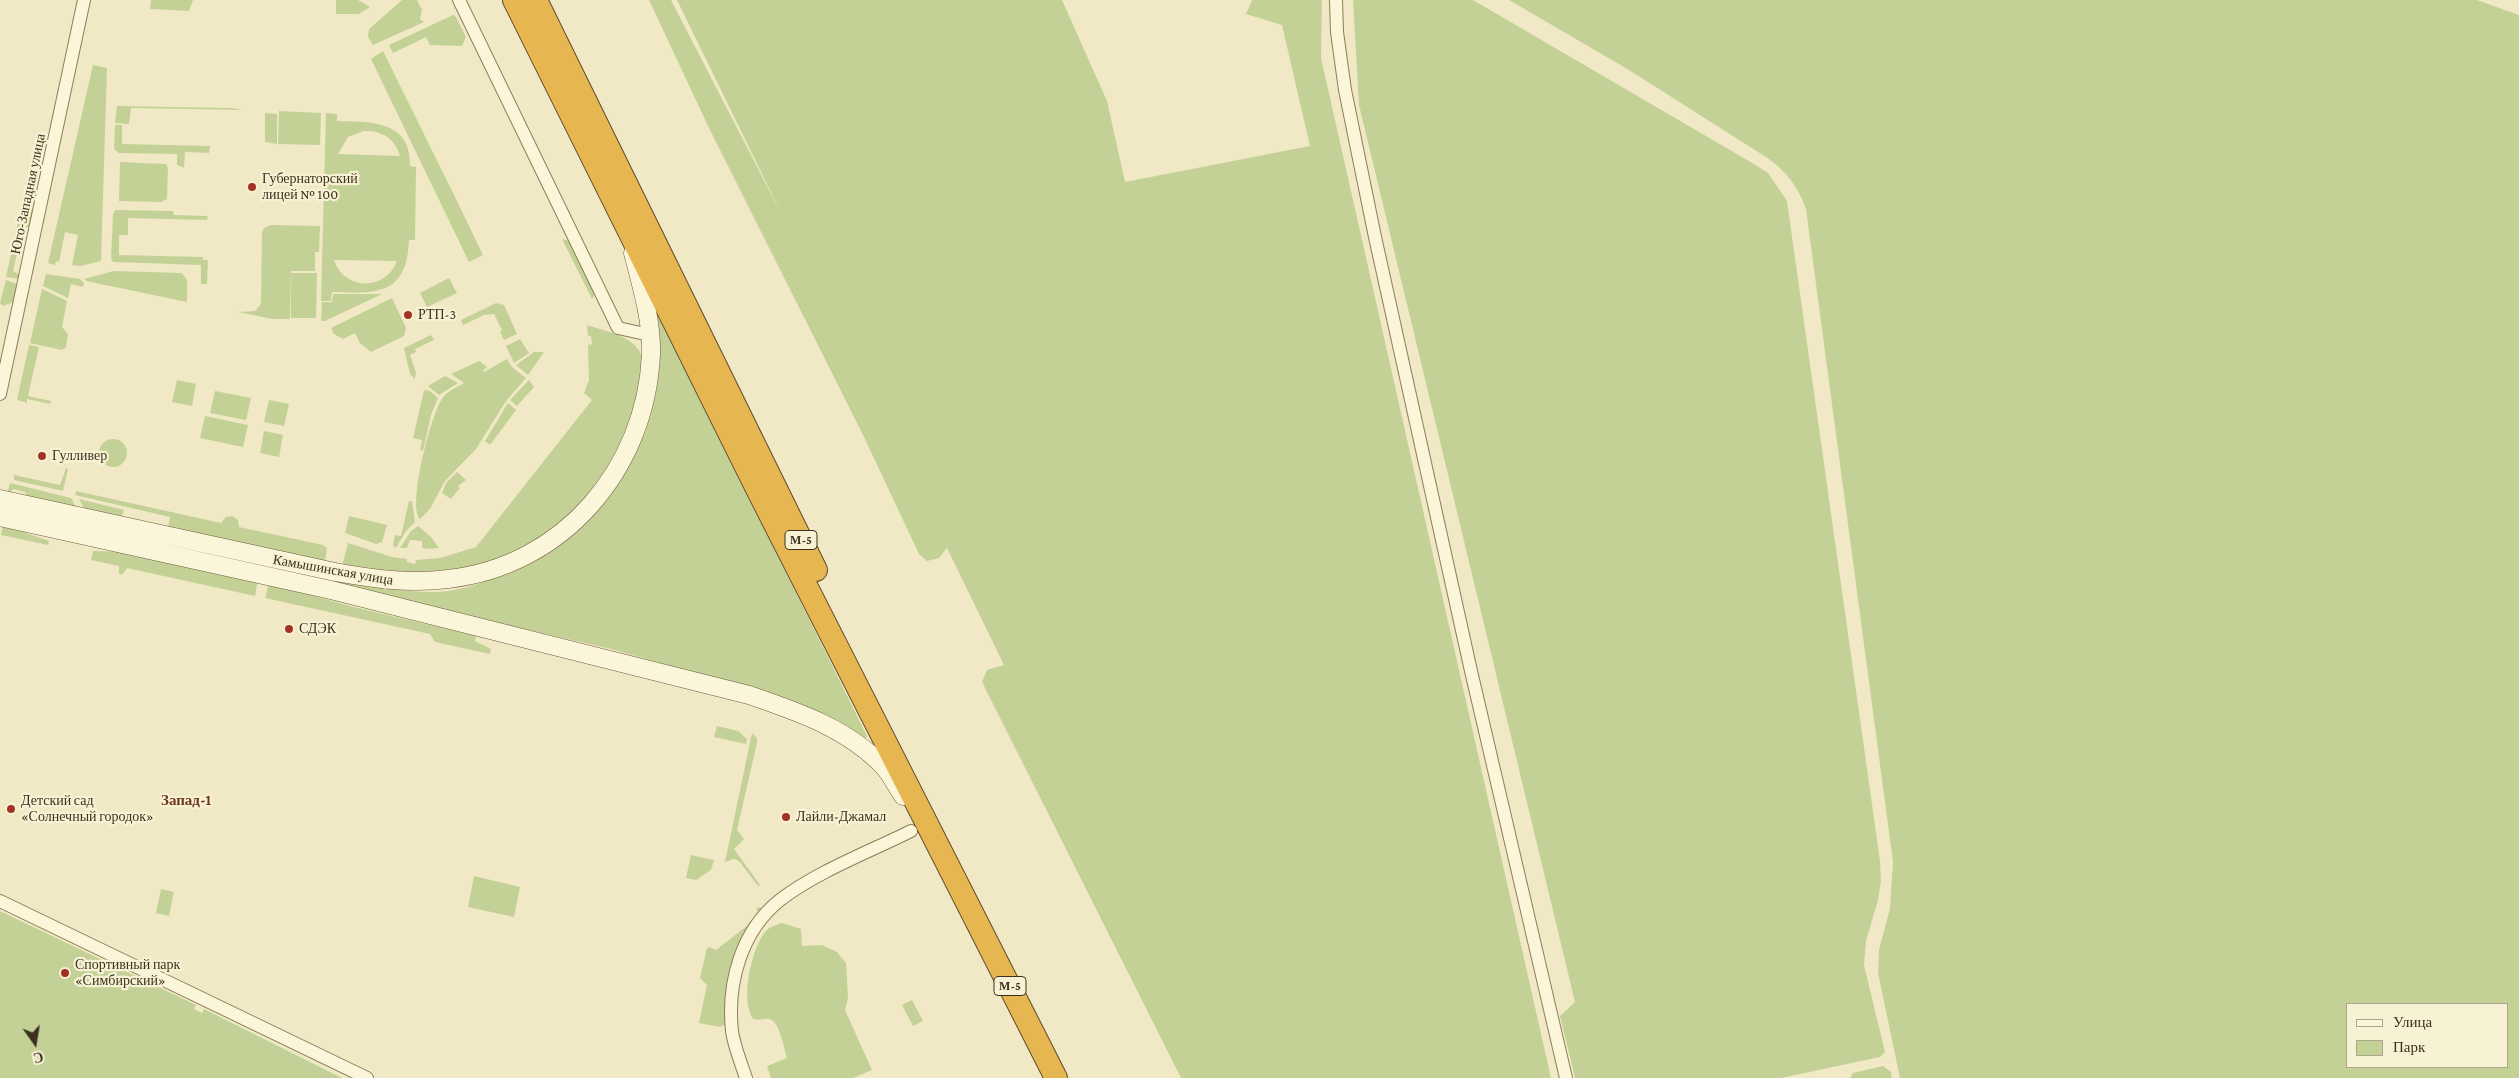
<!DOCTYPE html>
<html>
<head>
<meta charset="utf-8">
<style>
  body { margin:0 }
  #map { position:relative; width:2519px; height:1078px; overflow:hidden; background:#f1e9c5; font-family:"Crimson Pro",serif }
  canvas { display:block }
  .legend { position:absolute; left:2346px; top:1003px; width:162px; height:65px; box-sizing:border-box; background:#f8f2d5; border:1px solid #ada58c; margin:0; padding:6px 9px; list-style:none; font-size:15px; color:#3d311e }
  .legend li { display:flex; align-items:center; gap:10px; height:25px }
  .legend b { width:25px; border:1px solid #ada58c }
  .north { position:absolute; left:10px; top:1018px; width:50px; height:50px; -webkit-text-stroke:4px #f8f2d5; paint-order:stroke; rotate:167deg; font-size:14px; font-weight:700; line-height:20px; text-align:center; color:#3d311e }
  .north::after { content:''; display:block; margin:auto; width:18px; height:22px; background:#3d311e; clip-path:polygon(50% 0,100% 100%,50% 72%,0 100%) }
</style>
</head>
<body>
<div id="map">
<canvas width="2519" height="1078"></canvas>
<ul class="legend">
<li><b style="height:6px;background:#fbf5d9"></b>Улица</li>
<li><b style="height:14px;background:#c3d197"></b>Парк</li>
</ul>
<div class="north">С</div>
</div>
<script>
const g = document.querySelector('canvas').getContext('2d');
g.lineJoin = 'round';
function fillPath(path, color) {
  g.fillStyle = color;
  g.fill(path, 'evenodd');
}
function strokePath(path, color, width, dash) {
  g.strokeStyle = color;
  g.lineWidth = width;
  g.lineCap = dash ? 'butt' : 'round';
  g.setLineDash(dash || []);
  g.stroke(path);
}
function drawText(font, color, halo, rows, align = 'center') {
  g.font = font + ' "Crimson Pro",serif';
  g.lineWidth = 4.5;
  g.setLineDash([]);
  g.textBaseline = 'middle';
  g.strokeStyle = halo;
  g.fillStyle = color;
  for (const [text, x, y, turn = 0] of rows) {
    g.save();
    g.translate(x, y);
    g.rotate((+turn || 0) * Math.PI / 180);
    g.textAlign = isNaN(turn) ? turn : align;
    if (halo) g.strokeText(text, 0, 0);
    g.fillText(text, 0, 0);
    g.restore();
  }
}
const green = new Path2D(`
  M151,0H193L189,11L150,9Z
  M336,0H358L370,7L359,14H336Z
  M402,0H417L422,10L420,19L424,22L373,45L368,37L369,29Z
  M649,0H671L783,217L677,0H1062L1107,101L1125,182L1310,146L1282,25L1246,14L1252,0H1322L1321,58L1551,1078H1181L982,682L987,670L1004,665L947,548L939,558L927,561L919,554L863,435L709,128Z
  M1353,0H1473L1754,164L1768,173L1787,201L1880,861L1881,881L1878,900L1866,941L1864,965L1885,1052L1880,1057L1781,1078H1575L1560,1016L1575,1002L1359,105Z
  M1509,0H2477L2519,15V1078H1900L1878,973L1879,950L1890,908L1893,862L1806,209C1798,186 1786,171 1766,157L1629,70ZM2348,1004H2508V1067H2348Z
  M453,15L456,17L466,37L462,46L430,45L426,37L393,53L389,45Z
  M383,51L456,199L453,201L456,199L483,255L469,262L371,59Z
  M93,65L107,68L101,261L80,266L72,265L78,235L65,232L59,262L56,261L55,265L48,263Z
  M117,106L231,108L243,110L131,108L129,124L115,123Z
  M279,111L321,113L320,145L278,144Z
  M265,113L277,114V144L265,142Z
  M326,113L337,114V121C371,122 411,120 410,166L416,167L415,240H409C407,295 377,294 332,292L331,301H321ZM364,131C381,130 395,138 400,156L338,154L348,137ZM334,260L396,261H397C386,291 344,291 334,260Z
  M115,125H122V144L210,146L209,153L185,152L184,168L177,165V154L119,153L114,149Z
  M120,162L166,164L168,168L167,199L161,202L119,201Z
  M22,204L34,211L31,227H23L13,271L18,274L20,279L6,277Z
  M115,210L173,211L174,215L208,216L207,220L128,218V235H119V255L203,257V260H208L207,284H201V265L113,262L111,258L113,215Z
  M271,225L320,226L319,252H315V271H291L290,319H272L239,312L255,311L261,304L262,233L264,228Z
  M562,239L571,241L595,294L592,299Z
  M114,271L182,273L187,280V302L86,281L84,279Z
  M291,273H317L316,318H291Z
  M46,274L80,279L84,283L83,287L71,284L68,298L43,286Z
  M449,278L457,293L427,307L420,293Z
  M6,280L19,285L14,302L3,306L0,303Z
  M42,289L67,301L62,327L68,334L66,347L62,350L30,343Z
  M333,294H382L325,321H321L322,302H332Z
  M648,294L867,736L865,739L831,718L795,703L758,691L611,649L338,586L340,579C372,585 404,593 437,592C459,591 479,584 499,576C584,543 654,463 658,368C659,343 652,318 648,294Z
  M392,298L406,328L404,336L371,352L360,343L355,333L343,339L334,334L331,328Z
  M496,303L504,305L517,334L504,340L500,332L502,330L494,314L484,315L463,325L461,320Z
  M587,325C607,332 638,336 643,360L632,423L613,462L584,501L546,536L496,561L439,576L342,566L348,543L392,557L407,559V562L415,564L416,560L440,558L476,547L592,400L584,393L589,380L588,345L592,344L591,336H588Z
  M431,335L434,340L415,349L416,352L410,355L416,372L415,379L410,374L404,348Z
  M520,339L529,353L514,363L506,346Z
  M29,345L39,347L28,396L51,401L50,404L27,399V403L17,400Z
  M534,352H544L528,375L516,365Z
  M507,359L512,367L526,378L506,401L476,449L445,481L430,509L420,519C407,507 431,414 442,399C447,391 456,388 464,383L451,374L479,361L487,367L483,371L484,372Z
  M445,376L458,383L439,395L428,386Z
  M177,380L196,384L192,406L172,402Z
  M529,380L534,387L517,406L510,400Z
  M424,390L430,391L438,398L431,415L423,451L420,450L422,440L413,438Z
  M215,391L251,398L246,420L210,413Z
  M269,400L289,404L284,426L264,422Z
  M508,403L516,410L490,445L485,441Z
  M205,416L248,425L243,447L200,438Z
  M264,431L283,435L279,457L260,453Z
  M99 453a14 14 0 1 1 28 0a14 14 0 1 1-28 0Z
  M66,468L68,469L63,491L14,480V475L60,485Z
  M457,472L466,480L458,486L460,488L451,499L442,493L446,483Z
  M10,483L71,498L77,509L28,498L25,492L14,489L7,494Z
  M76,491L221,523L226,517L232,516L238,520L239,527L323,545L327,548L325,561L168,527L170,517L75,495Z
  M79,499L124,510L122,516L85,510Z
  M409,501H412L415,522L406,531L396,548L393,545L395,535L401,536Z
  M349,516L387,525L382,542L376,544L345,533Z
  M3,525L49,541L48,545L1,535Z
  M418,526L431,537L439,548L425,549L422,547V541L410,540L407,548H400L411,531Z
  M93,551L130,552L258,580L255,596L127,568L122,575L119,574V566L91,560Z
  M269,583L350,606L476,636L475,641L491,649L490,654L435,642L430,634L265,598Z
  M717,726L738,731L747,739L746,744L714,737Z
  M752,733L757,738V743L737,830L744,839L734,849L760,885L758,886L739,861L734,859L725,862Z
  M691,855L714,860L711,870L696,880L686,878Z
  M474,876L520,887L514,917L468,907Z
  M161,889L174,892L169,916L156,913Z
  M759,907L764,909L753,926L726,1024L720,1027L699,1023L707,985L700,978L707,948L709,947L716,950L748,925L758,912L756,909Z
  M0,911L196,1005L194,1009L202,1013L204,1009L342,1078H0Z
  M782,923L801,929L802,946L822,945L837,952L846,963L848,998L845,1010L872,1070L853,1078H771L767,1066L787,1058C784,1049 780,1021 769,1019C764,1018 759,1021 753,1019C740,1000 751,950 765,932C769,927 776,925 782,923Z
  M912,1000L923,1021L913,1026L902,1005Z
  M1883,1066L1891,1072L1892,1078H1850L1853,1073Z`);
const street = new Path2D(`
  M459,0L618,328L650,335
  M1336,0L1337,32L1345,90L1375,237L1471,671L1566,1078
  M0,394L84,0
  M0,901L367,1078
  M746,1078C741,1063 734,1046 732,1031C727,983 741,931 780,900C816,872 869,852 911,831`);
const secondary = new Path2D(`
  M0,499L335,572C374,579 410,584 448,579C564,566 646,468 651,354C652,320 641,285 633,253
  M0,517L331,590L749,695C798,712 847,728 884,767C891,775 897,787 903,796`);
const highway = new Path2D(`
  M514,0L756,487L1056,1078
  M536,0L816,570`);
const markers = [
  [252,187,5,"#a23324"],
  [408,315,5,"#a23324"],
  [42,456,5,"#a23324"],
  [289,629,5,"#a23324"],
  [11,809,5,"#a23324"],
  [786,817,5,"#a23324"],
  [65,973,5,"#a23324"]
];
const shields = [
  [801,540,32],
  [1010,986,32]
];
const shieldNames = [
  ["М-5",801,540],
  ["М-5",1010,986]
];
const poiNames = [
  ["Губернаторский",262,179],
  ["лицей № 100",262,195],
  ["РТП-3",418,315],
  ["Гулливер",52,456],
  ["СДЭК",299,629],
  ["Детский сад",21,801],
  ["«Солнечный городок»",21,817],
  ["Лайли-Джамал",796,817],
  ["Спортивный парк",75,965],
  ["«Симбирский»",75,981]
];
const streetNames = [
  ["Юго-Западная улица",28,194,-78],
  ["Камышинская улица",333,570,10]
];
const neighbourhoodNames = [
  ["Запад-1",186,800]
];
fillPath(green, '#c3d197');
strokePath(street, '#8e7c59', 14);
strokePath(secondary, '#705c3c', 19);
strokePath(highway, '#5c492d', 24);
strokePath(street, '#fbf5d9', 12);
strokePath(secondary, '#fbf5d9', 18);
strokePath(highway, '#e6b650', 22);
for (const [x, y, r, color] of markers) {
  const dot = new Path2D();
  dot.arc(x, y, r, 0, 2 * Math.PI);
  g.fillStyle = color;
  g.fill(dot);
  strokePath(dot, '#f8f2d5', 2);
}
for (const [x, y, w] of shields) {
  const box = new Path2D();
  box.roundRect(x - w / 2, y - 9.5, w, 19, 4);
  g.fillStyle = '#f8f2d5';
  g.fill(box);
  strokePath(box, '#3d311e', 1);
}
drawText('bold 12px', '#3d311e', null, shieldNames);
drawText('14px', '#3d311e', '#f8f2d5', poiNames, 'left');
drawText('14px', '#3d311e', '#f8f2d5', streetNames);
drawText('bold 15px', '#6d351a', '#f8f2d5', neighbourhoodNames);
</script>
</body>
</html>
